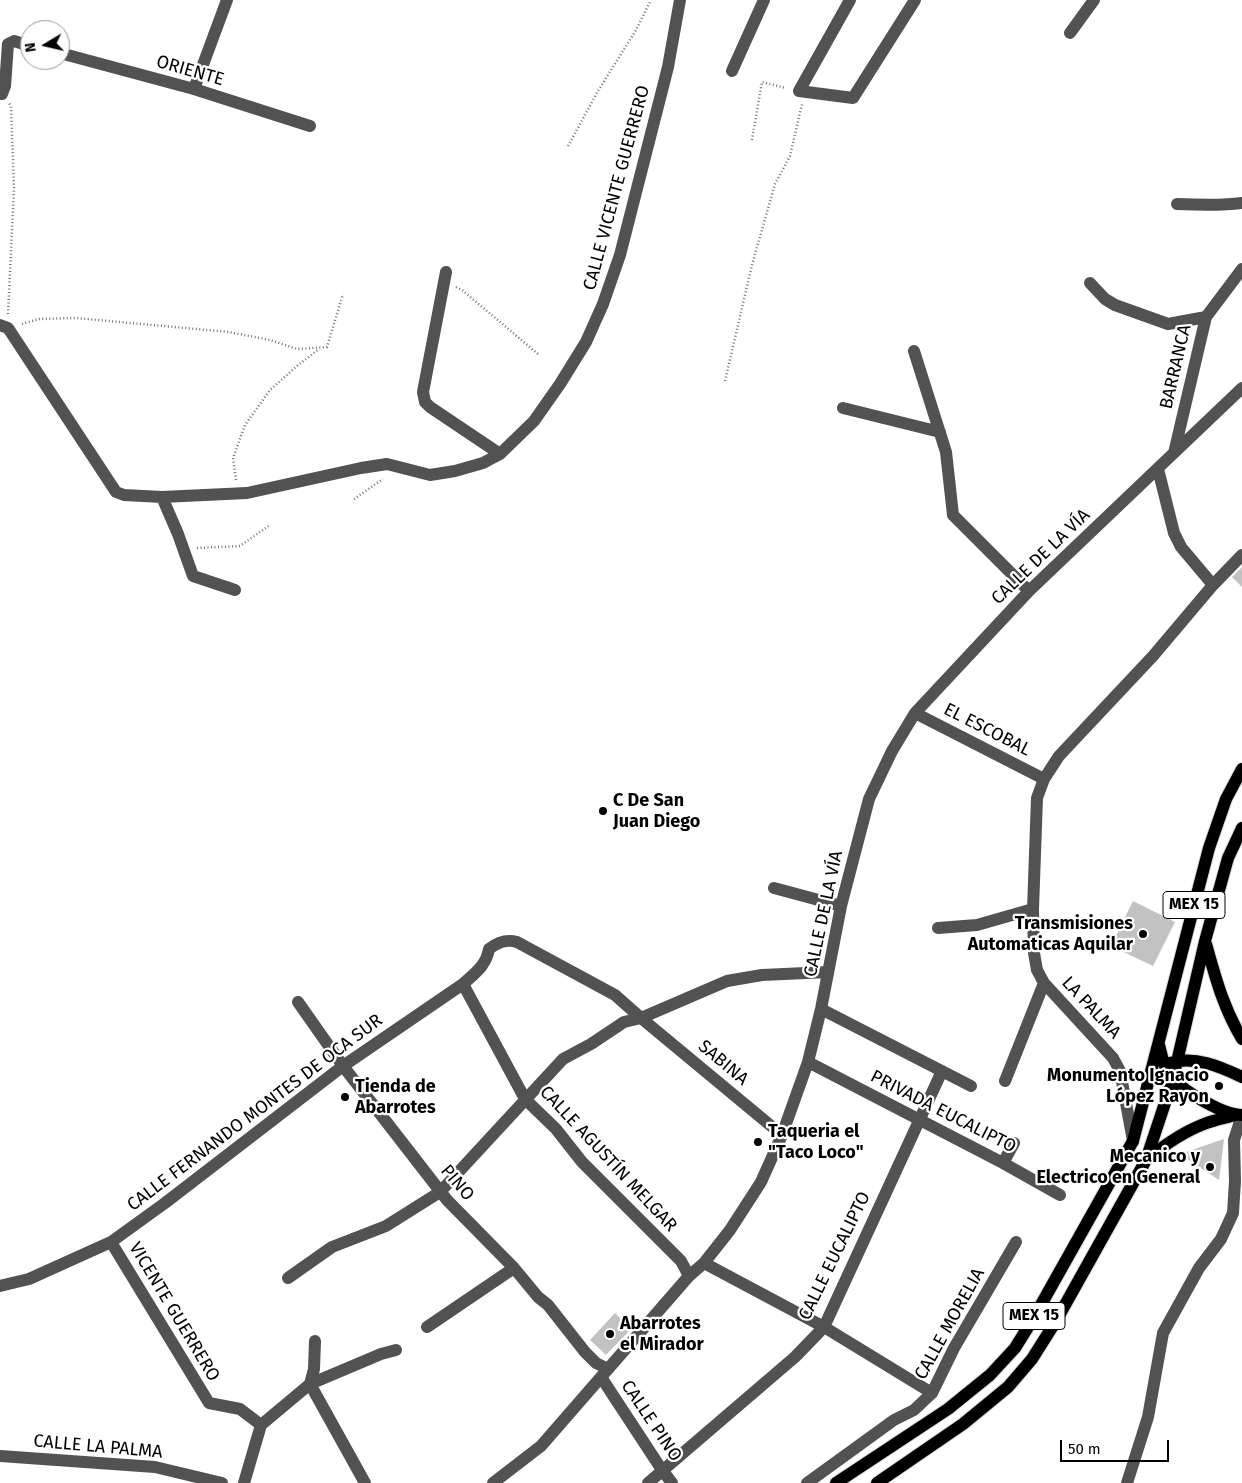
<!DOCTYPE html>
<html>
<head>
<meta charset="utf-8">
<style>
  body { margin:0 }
  #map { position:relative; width:1242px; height:1483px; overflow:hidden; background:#fff; font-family:"Fira Sans",sans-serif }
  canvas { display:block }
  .north { position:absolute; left:20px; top:20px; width:50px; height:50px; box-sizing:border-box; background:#fff; border:1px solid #999; border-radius:50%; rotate:261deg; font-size:14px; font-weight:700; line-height:20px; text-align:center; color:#000 }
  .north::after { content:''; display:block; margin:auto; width:18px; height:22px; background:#000; clip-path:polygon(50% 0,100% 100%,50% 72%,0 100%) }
  .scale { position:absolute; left:1060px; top:1440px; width:109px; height:22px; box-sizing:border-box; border:2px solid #000; border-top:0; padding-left:6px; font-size:15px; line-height:18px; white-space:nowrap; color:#000; -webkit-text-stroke:4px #fff; paint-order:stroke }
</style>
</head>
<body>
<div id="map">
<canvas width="1242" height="1483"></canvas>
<div class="north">N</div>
<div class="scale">50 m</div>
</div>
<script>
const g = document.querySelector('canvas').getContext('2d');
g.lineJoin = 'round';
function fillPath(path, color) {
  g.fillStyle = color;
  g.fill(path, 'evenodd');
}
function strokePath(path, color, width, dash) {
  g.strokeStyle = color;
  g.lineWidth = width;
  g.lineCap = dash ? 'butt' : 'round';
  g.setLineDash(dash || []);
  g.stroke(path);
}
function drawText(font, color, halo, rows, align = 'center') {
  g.font = font + ' "Fira Sans",sans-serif';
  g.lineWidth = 4.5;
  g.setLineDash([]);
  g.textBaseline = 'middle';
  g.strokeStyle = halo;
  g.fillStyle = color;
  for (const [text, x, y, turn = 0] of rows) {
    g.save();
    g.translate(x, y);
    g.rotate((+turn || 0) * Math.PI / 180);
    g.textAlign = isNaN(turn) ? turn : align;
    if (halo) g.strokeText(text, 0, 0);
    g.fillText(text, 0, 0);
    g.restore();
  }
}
const building = new Path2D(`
  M1242,567V587L1232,577Z
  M1133,901L1175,922L1153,966L1111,946Z
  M1224,1139L1219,1180L1180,1154Z
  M615,1313L631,1329L606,1355L590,1340Z`);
const path = new Path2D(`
  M752,140L762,82L786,88
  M568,146L598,91L636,30L651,0
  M456,287L462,290L538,354
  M8,314L14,188L11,106L9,103
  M22,324L39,319L76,318L229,332L270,340L297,349L327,347L343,294
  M725,381L752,265L775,184L790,156L802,104
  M236,480L233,458L245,425L270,390L297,366L319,349
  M354,499L383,479
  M197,548L240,546L270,525`);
const minor = new Path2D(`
  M850,0L799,91L853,98L915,0
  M1070,33L1094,0
  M60,53L194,89L310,126
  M732,71L764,0
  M194,89L227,0
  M0,94H2L5,86L8,44L14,41L30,46
  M1177,204C1199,205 1220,206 1242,203
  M446,272L423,392L425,402L430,407L500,454
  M1090,283L1105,299L1115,305L1168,324L1206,317
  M0,325L8,328L116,492L124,495L162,497L247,493L361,468L387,464L430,475L455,471L483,463L500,454L534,421L560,384L586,342L603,304L620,255L668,67L680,0
  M914,351L946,452L953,515L1029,591
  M843,408L940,432
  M1174,453L1206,317L1242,269
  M1158,469L1174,533L1181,547L1213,585
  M162,497L178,534L193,576L235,590
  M915,713L1044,779
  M774,888L841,906
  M938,928L977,925L1033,909
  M463,984L525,1099L556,1129L582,1162L681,1261L689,1276
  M298,1002L343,1066L447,1200L514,1268L538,1297L548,1305L585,1352L596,1363L608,1369
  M821,1009L971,1086
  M808,1062L1003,1163L1060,1195
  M1005,1081L1044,983
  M1133,1141L1120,1071L1113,1058L1044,983L1037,970L1034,953L1033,909L1037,798L1044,779L1059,756L1153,656L1213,585L1242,555
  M1003,1163L1014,1143
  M111,1242L209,1403L240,1409L261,1425
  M704,1263L824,1327L932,1393
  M288,1278L332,1247L386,1226L440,1192L563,1059L591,1044L624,1022L641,1018L727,981L762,975L828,972
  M0,1286L29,1279L111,1242L165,1203L343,1066L463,984C475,973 486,966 489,949C498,942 506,939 517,942L615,995L641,1018L782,1135
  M427,1327L514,1268
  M315,1341L314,1369L310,1384L365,1483
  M601,1377L662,1470L672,1483
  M0,1456L155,1467L222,1483
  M244,1483L261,1425L310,1384L381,1354L396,1350
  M493,1483L541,1446L689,1276L704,1263L730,1230L761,1182L782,1135L808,1062L821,1009L841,906L869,799L892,751L915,713L1029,591L1242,388
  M648,1483L795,1357L824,1327L942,1071
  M807,1483L894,1420L914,1410L932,1393L954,1348L1016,1242
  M1127,1483L1148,1417L1163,1333L1199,1268L1221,1239L1233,1213L1235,1181L1234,1140L1242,1115`);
const major = new Path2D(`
  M1206,944C1216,979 1223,1007 1242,1039
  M1159,1045C1162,1055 1163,1066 1169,1074C1180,1090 1223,1115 1242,1115
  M1170,1063C1194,1055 1221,1067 1242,1077
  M1146,1160C1163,1146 1183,1132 1204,1124C1214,1120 1225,1118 1235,1115
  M836,1483L948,1409L990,1375L1015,1348L1033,1319L1133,1141L1209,848L1226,799L1242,769
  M877,1483L963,1424L1008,1387L1032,1359L1056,1321L1146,1160L1173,1079L1205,941L1228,858L1242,828`);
const markers = [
  [603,811,5,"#000"],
  [1143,934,5,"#000"],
  [1219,1086,5,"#000"],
  [345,1097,5,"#000"],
  [758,1142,5,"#000"],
  [1210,1167,5,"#000"],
  [610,1334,5,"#000"]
];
const shields = [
  [1194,905,62],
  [1034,1316,62]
];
const shieldNames = [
  ["MEX 15",1194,905],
  ["MEX 15",1034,1316]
];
const streetNames = [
  ["ORIENTE",190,71,16],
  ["CALLE VICENTE GUERRERO",617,188,-75],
  ["BARRANCA",1176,367,-77],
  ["CALLE DE LA VÍA",1041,557,-44],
  ["EL ESCOBAL",987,730,27],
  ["CALLE DE LA VÍA",824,914,-78],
  ["LA PALMA",1091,1008,47],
  ["SABINA",723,1063,40],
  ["PRIVADA EUCALIPTO",943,1112,27],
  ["CALLE FERNANDO MONTES DE OCA SUR",255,1113,-37],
  ["CALLE AGUSTÍN MELGAR",608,1159,47],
  ["PINO",457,1183,50],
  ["CALLE EUCALIPTO",835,1256,-64],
  ["VICENTE GUERRERO",174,1312,59],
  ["CALLE MORELIA",950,1324,-61],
  ["CALLE PINO",651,1421,56],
  ["CALLE LA PALMA",98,1447,5]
];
const poiNames = [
  ["C De San",613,801],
  ["Juan Diego",613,822],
  ["Transmisiones",1133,924,"right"],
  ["Automaticas Aquilar",1133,945,"right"],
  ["Monumento Ignacio",1209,1076,"right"],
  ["López Rayon",1209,1097,"right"],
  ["Tienda de",355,1087],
  ["Abarrotes",355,1108],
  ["Taqueria el",768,1132],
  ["\"Taco Loco\"",768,1153],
  ["Mecanico y",1200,1157,"right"],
  ["Electrico en General",1200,1178,"right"],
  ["Abarrotes",620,1324],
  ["el Mirador",620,1345]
];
fillPath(building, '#c2c2c2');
strokePath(major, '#dbdbdb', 14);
strokePath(path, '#747474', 2.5, [1, 2.5]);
strokePath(minor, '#525252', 12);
strokePath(major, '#000', 12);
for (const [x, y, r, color] of markers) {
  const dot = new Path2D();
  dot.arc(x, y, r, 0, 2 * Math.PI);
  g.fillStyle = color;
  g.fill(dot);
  strokePath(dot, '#fff', 2);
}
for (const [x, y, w] of shields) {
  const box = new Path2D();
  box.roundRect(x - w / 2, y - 13.5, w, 27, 4);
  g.fillStyle = '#fff';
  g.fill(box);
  strokePath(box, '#000', 1);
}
drawText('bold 16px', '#000', null, shieldNames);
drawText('18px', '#000', '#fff', streetNames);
drawText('bold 18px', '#000', '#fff', poiNames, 'left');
</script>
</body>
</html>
